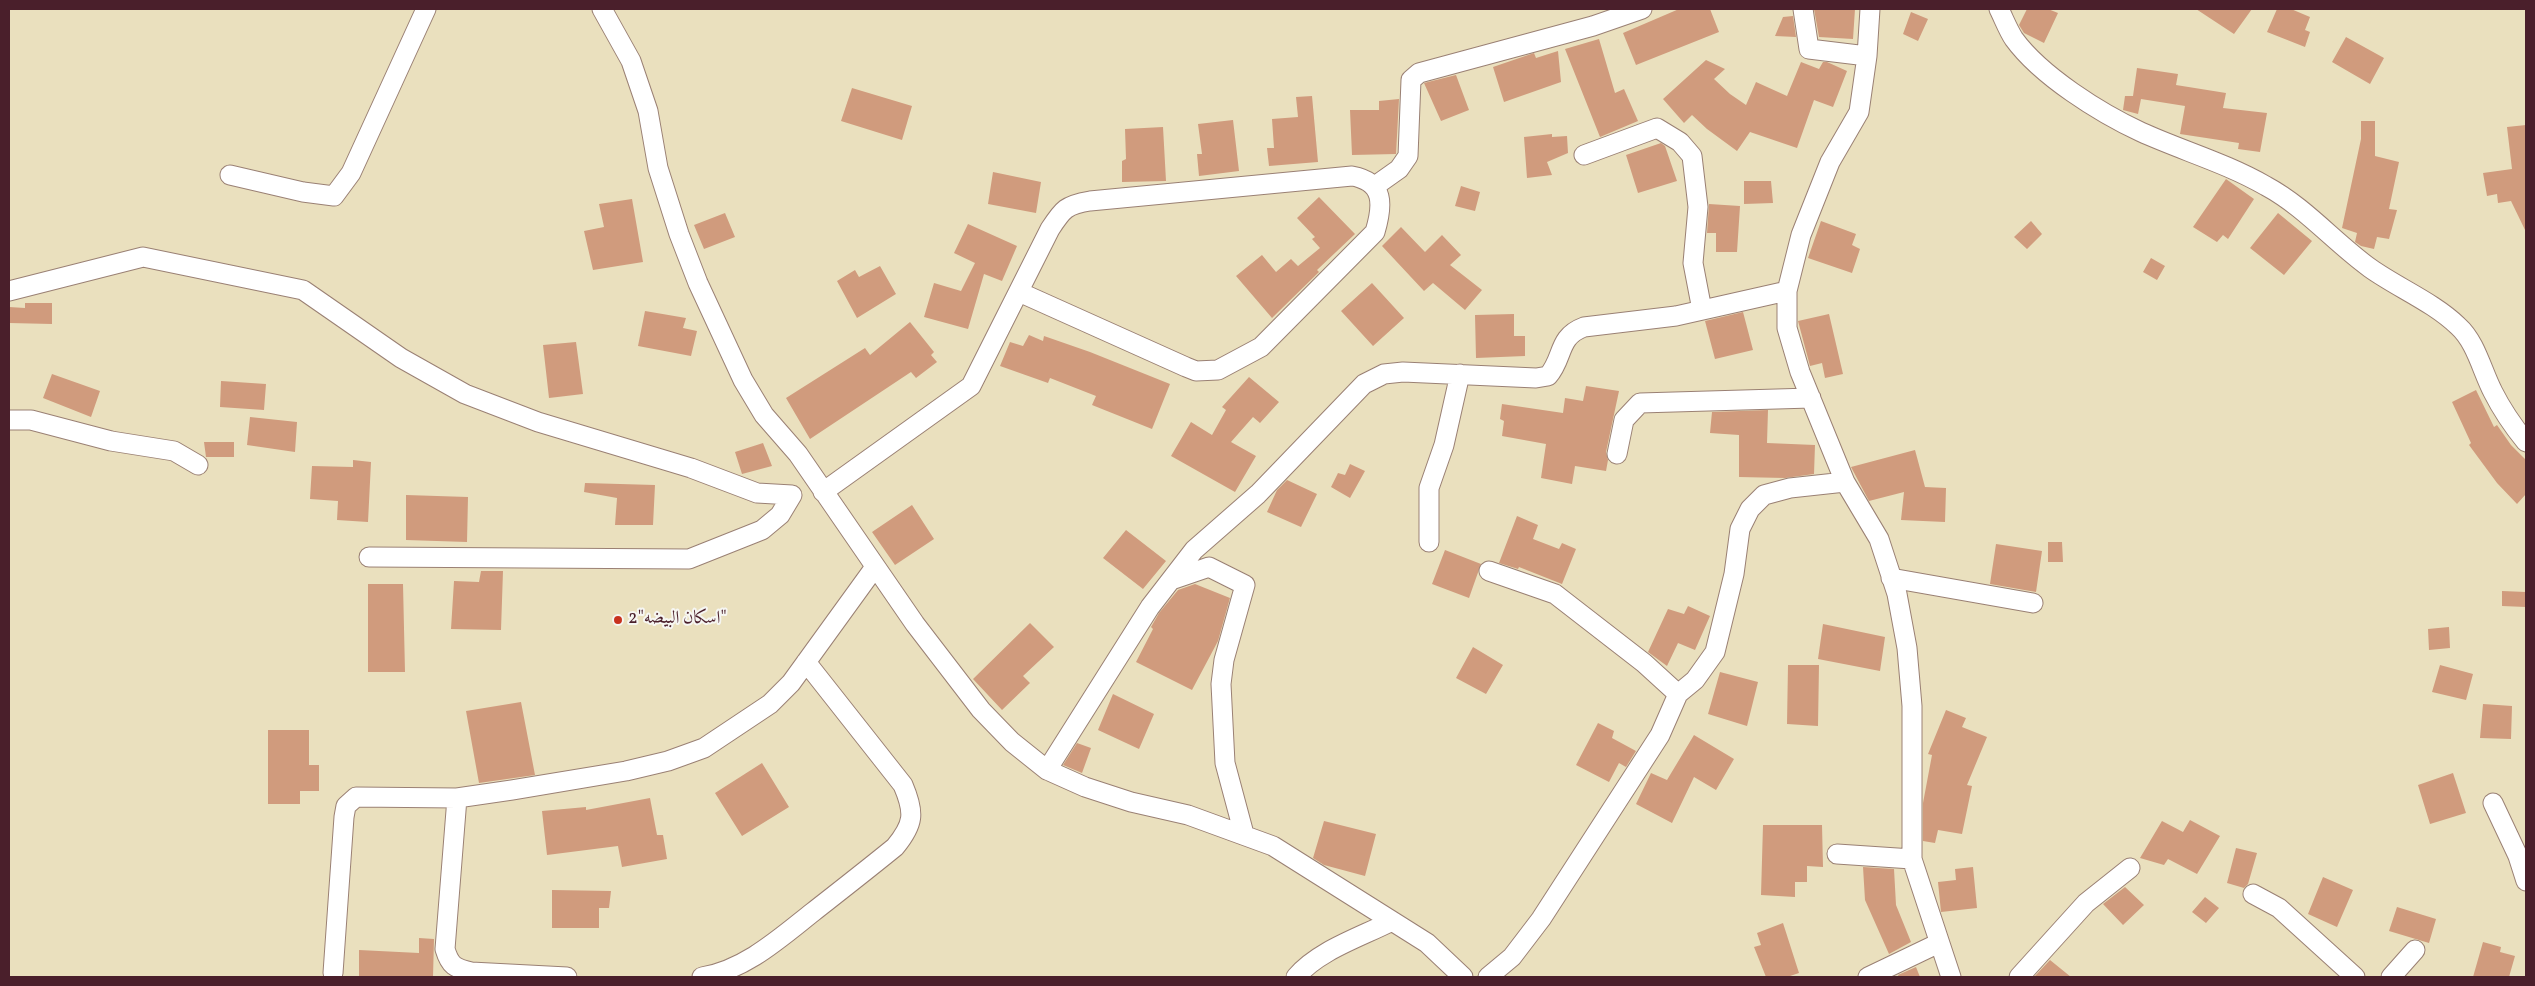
<!DOCTYPE html>
<html>
<head>
<meta charset="utf-8">
<style>
  body { margin:0 }
  #map { position:relative; width:2535px; height:986px; overflow:hidden; background:#eae0be; font-family:Vollkorn,serif }
  canvas { display:block }
  .frame { position:absolute; inset:0; border:10px solid #4a1f2b; pointer-events:none }
</style>
</head>
<body>
<div id="map">
<canvas width="2535" height="986"></canvas>
<div class="frame"></div>
</div>
<script>
const g = document.querySelector('canvas').getContext('2d');
g.lineJoin = 'round';
function fillPath(path, color) {
  g.fillStyle = color;
  g.fill(path, 'evenodd');
}
function strokePath(path, color, width, dash) {
  g.strokeStyle = color;
  g.lineWidth = width;
  g.lineCap = dash ? 'butt' : 'round';
  g.setLineDash(dash || []);
  g.stroke(path);
}
function drawText(font, color, halo, rows, align = 'center') {
  g.font = font + ' Vollkorn,Amiri,serif';
  g.lineWidth = 4;
  g.setLineDash([]);
  g.textBaseline = 'middle';
  g.strokeStyle = halo;
  g.fillStyle = color;
  for (const [text, x, y, turn = 0] of rows) {
    g.save();
    g.translate(x, y);
    g.rotate((+turn || 0) * Math.PI / 180);
    g.textAlign = isNaN(turn) ? turn : align;
    if (halo) g.strokeText(text, 0, 0);
    g.fillText(text, 0, 0);
    g.restore();
  }
}
const building = new Path2D(`
  M1679,9H1710L1719,32L1636,65L1623,33Z
  M1814,9H1855L1853,39L1819,37Z
  M2027,9H2048L2058,13L2044,43L2024,33L2019,25Z
  M2196,9H2252L2234,34Z
  M2277,9H2291L2310,17L2305,30L2310,32L2305,47L2267,32Z
  M1911,12L1928,19L1918,41L1903,34Z
  M1793,16L1796,37L1775,36L1783,17Z
  M2346,37L2384,58L2370,84L2332,62Z
  M1599,39L1615,93L1624,89L1638,121L1600,137L1565,49Z
  M1558,51L1561,82L1504,102L1493,67L1534,53L1536,58Z
  M1706,60L1725,69L1714,79L1730,94L1746,105L1756,82L1787,96L1801,62L1819,69L1823,62H1827L1847,71L1833,107L1814,100L1797,148L1750,132L1737,151L1707,129L1692,115L1684,123L1663,99Z
  M2137,68L2178,74L2176,85L2226,93L2223,108L2267,113L2260,152L2238,149L2239,143L2180,134L2185,106L2141,99L2138,114L2123,110L2125,96H2133Z
  M1456,75L1469,110L1441,121L1424,83Z
  M852,88L912,106L902,140L841,121Z
  M1312,96L1318,162L1269,166L1267,148H1274L1272,119L1298,117L1296,97Z
  M1399,99L1396,154L1352,155L1350,110H1379V101Z
  M1233,120L1239,171L1199,176L1197,154H1202L1198,124Z
  M2361,121H2375V156L2399,162L2389,209L2397,210L2389,239L2377,237L2374,249L2361,246L2355,242L2357,233L2342,228L2361,139Z
  M2526,125V232L2511,201L2498,203L2497,194L2487,196L2483,173L2512,169L2507,127Z
  M1163,127L1166,181L1122,182V161L1126,159L1125,129Z
  M1552,134V137L1567,136L1568,153L1547,162L1552,175L1527,178L1524,137Z
  M1661,143L1665,146L1677,181L1638,193L1626,155Z
  M993,172L1041,182L1036,213L988,204Z
  M2226,179L2254,199L2228,239L2223,235L2217,242L2193,227Z
  M1744,181H1771L1773,203L1744,204Z
  M1461,186L1480,192L1475,211L1455,206Z
  M1319,197L1355,234L1317,270L1319,272L1272,318L1236,276L1262,255L1276,272L1291,259L1298,266L1320,248L1312,239L1315,237L1297,218Z
  M632,199L643,262L593,270L584,231L604,227L599,204Z
  M1709,204L1740,206L1737,252H1716V233H1707Z
  M725,213L735,237L704,249L694,225Z
  M2278,213L2312,241L2284,275L2250,248Z
  M1821,221L1856,234L1852,245L1860,249L1852,273L1808,258Z
  M2031,221L2042,234L2027,249L2014,237Z
  M968,224L1017,246L1002,281L984,274L968,329L924,317L934,283L961,291L975,263L954,253Z
  M1401,227L1425,252L1442,235L1461,255L1450,265L1482,290L1465,310L1433,283L1424,291L1382,246Z
  M2151,258L2165,266L2157,280L2143,272Z
  M880,266L896,294L857,318L837,281L855,270L859,277Z
  M1372,283L1404,318L1373,346L1341,311Z
  M25,303H52V324L9,323V307L25,308Z
  M645,311L686,318L683,328L697,331L691,356L638,346Z
  M1743,312L1753,350L1715,359L1705,321Z
  M1514,314V336H1525V356L1476,358L1475,315Z
  M1829,314L1843,374L1825,378L1822,363L1810,366L1798,321Z
  M910,322L934,352L931,355L937,362L916,378L911,372L810,439L786,398L865,348L870,355Z
  M1029,335L1043,341L1044,336L1090,352L1170,384L1152,429L1092,405L1096,396L1050,378L1048,383L1000,366L1010,342L1023,346Z
  M576,342L583,394L549,398L543,345Z
  M52,374L100,391L91,417L43,398Z
  M1249,377L1279,402L1260,423L1253,417L1231,442L1256,456L1235,492L1171,456L1191,422L1212,435L1226,410L1222,407Z
  M221,381L266,384L264,410L220,407Z
  M1586,386L1619,391L1606,452L1608,460L1606,471L1575,466L1572,484L1541,478L1546,444L1502,436L1504,421L1500,419L1502,404L1563,413L1565,398L1583,401Z
  M2476,390L2494,427L2497,425L2511,445L2526,460V494L2517,504L2497,483L2469,445L2471,443L2452,402Z
  M1768,410L1767,443L1815,445L1814,474L1785,478L1739,477V435L1710,433L1712,412Z
  M250,417L297,422L295,452L247,445Z
  M204,442H234V457H206Z
  M763,443L772,466L742,474L735,452Z
  M1915,450L1925,487L1946,488L1945,522L1901,520L1904,492L1869,501L1851,467Z
  M353,460L371,462L368,522L337,520L338,501L310,499L312,466L353,467Z
  M1350,464L1365,471L1350,498L1331,487L1338,473L1345,475Z
  M1287,480L1317,494L1301,527L1267,512L1277,490Z
  M585,483L655,485L653,525H615L617,498L584,492Z
  M406,495L468,497L467,542L406,540Z
  M912,505L934,539L895,565L872,532Z
  M1517,516L1538,525L1533,539L1559,549L1562,543L1576,549L1562,584L1519,567L1518,569L1499,563Z
  M1126,530L1166,561L1143,589L1103,558Z
  M2048,542H2062L2063,562H2048Z
  M1996,544L2042,551L2036,592L1990,584Z
  M1445,550L1481,564L1469,598L1432,584Z
  M481,571H503L501,630L451,629L454,581L479,582Z
  M368,584H403L405,672H368Z
  M1195,584L1230,598L1218,641L1192,690L1136,662L1153,629L1151,627L1159,613L1178,590Z
  M2502,591L2526,592V607L2502,606Z
  M1688,606L1710,616L1695,650L1678,643L1667,666L1648,652L1668,609L1684,614Z
  M1030,623L1054,647L1023,676L1030,683L1002,710L973,679Z
  M1823,624L1885,637L1880,671L1818,659Z
  M2449,627L2450,648L2429,650L2428,629Z
  M1473,647L1503,665L1486,694L1456,678Z
  M1788,665H1819L1818,726L1787,724Z
  M2440,665L2473,674L2466,700L2432,692Z
  M1720,672L1758,682L1747,726L1708,714Z
  M1113,694L1154,714L1139,749L1098,730Z
  M521,702L535,775L479,783L466,711Z
  M2483,704L2512,706L2511,739L2480,738Z
  M1946,710L1966,718L1962,727L1987,737L1967,785L1972,786L1962,834L1938,830L1935,843L1923,841V803L1932,755L1928,754Z
  M1598,723L1614,731L1612,738L1636,751L1626,767L1619,763L1609,782L1576,765Z
  M268,730H309V765H319V791H300V804H268Z
  M1694,735L1734,759L1716,790L1694,777L1672,823L1636,804L1651,773L1667,780Z
  M1077,743L1091,748L1082,773L1063,765Z
  M762,763L789,807L742,836L715,793Z
  M2453,773L2466,813L2430,824L2418,785Z
  M650,798L657,835H663L667,859L622,867L618,846L547,855L542,811L586,807V810Z
  M2190,820L2220,836L2197,874L2168,859L2164,865L2140,858L2162,821L2183,832Z
  M1324,821L1376,834L1365,876L1324,865L1313,858Z
  M1763,825H1822L1823,867L1807,866V882H1795V897L1761,895Z
  M2236,848L2257,853L2248,884L2244,888L2227,883Z
  M1863,867L1894,869L1896,905L1911,942L1889,954L1865,900Z
  M1973,867L1977,908L1941,912L1938,882L1956,880L1955,869Z
  M2323,877L2353,890L2337,927L2308,914Z
  M2125,887L2144,905L2123,925L2103,904Z
  M552,890L611,891L609,908H599V928H552Z
  M2205,897L2219,908L2206,923L2192,912Z
  M2397,907L2436,919L2429,943L2389,931Z
  M1783,923L1799,973L1787,977H1766L1754,947L1761,945L1757,933Z
  M419,938L434,939L433,977H359V950L419,953Z
  M2483,942L2501,947L2500,952L2515,956L2509,977H2473Z
  M2050,960L2071,977H2034Z
  M1916,967L1920,977H1899L1898,975Z`);
const minor = new Path2D(`
  M602,9L631,61L648,111L658,168L679,234L698,283L743,380L764,415L798,454L915,624L981,710L1012,742L1047,770L1085,787L1131,802L1188,815L1273,846L1427,943L1463,977
  M1803,9L1809,49L1867,56
  M1870,9L1867,56L1859,112L1830,162L1801,235L1787,291V328L1800,372L1845,482L1879,539L1897,594L1907,648L1912,706V859L1951,977
  M1999,9C2004,19 2008,30 2014,39C2041,76 2100,113 2141,132C2183,151 2226,163 2266,186C2305,207 2334,242 2370,268C2398,288 2433,302 2458,326C2476,342 2482,371 2493,392C2502,410 2513,426 2526,442
  M1584,155L1657,128L1680,142L1692,156L1698,207L1693,263L1702,310
  M230,175L303,192L334,196L351,173L426,9
  M1375,186L1399,169L1408,156L1411,80L1419,73L1593,26L1642,9
  M9,291L143,257L303,290L401,358L465,394L538,422L691,468L757,493L792,495L780,515L762,530L689,559L369,557
  M9,420H31L111,441L174,451L198,465
  M1617,454L1624,420L1640,403L1811,398
  M823,492L971,386L1050,229C1063,209 1066,205 1090,201L1352,176C1385,182 1383,205 1375,232L1261,347L1218,370L1196,371L1186,367L1019,292
  M1429,542V488L1444,445L1460,374
  M1489,571L1555,594L1644,663L1678,694
  M1891,578L2033,603
  M1171,580L1209,567L1245,585L1224,660L1221,684L1225,763L1244,834
  M1047,770L1150,607L1194,550L1258,494L1364,384L1384,374L1403,372L1536,378L1548,376C1564,358 1557,337 1584,327L1676,316L1787,291
  M457,798L445,949C450,966 455,968 471,972L567,977
  M2493,803L2518,856L2526,881
  M1837,854L1912,859
  M2253,894L2279,908L2355,977
  M333,973L344,817L346,806L356,797L457,798L512,790L626,771L668,761L704,748L770,704L791,683L875,567
  M702,977C745,970 780,938 813,912C841,890 868,869 895,847C914,824 915,813 903,785L806,662
  M1296,977C1319,950 1361,937 1392,921
  M1488,977L1512,957L1541,919L1660,735L1678,694L1695,680L1715,652L1734,574L1740,529L1750,509L1764,495L1790,488L1845,482
  M1868,977L1939,943
  M2019,977L2086,903L2130,868
  M2391,977L2415,950`);
const markers = [
  [618,620,5,"#c8321e"]
];
const poiNames = [
  ["اسكان البيضه\"2\"",628,620]
];
fillPath(building, '#d09b7d');
strokePath(minor, '#9a8074', 21);
strokePath(minor, '#fff', 19);
for (const [x, y, r, color] of markers) {
  const dot = new Path2D();
  dot.arc(x, y, r, 0, 2 * Math.PI);
  g.fillStyle = color;
  g.fill(dot);
  strokePath(dot, '#f6f6f2', 2);
}
drawText('18px', '#4a1f2b', '#f6f6f2', poiNames, 'left');
</script>
</body>
</html>
